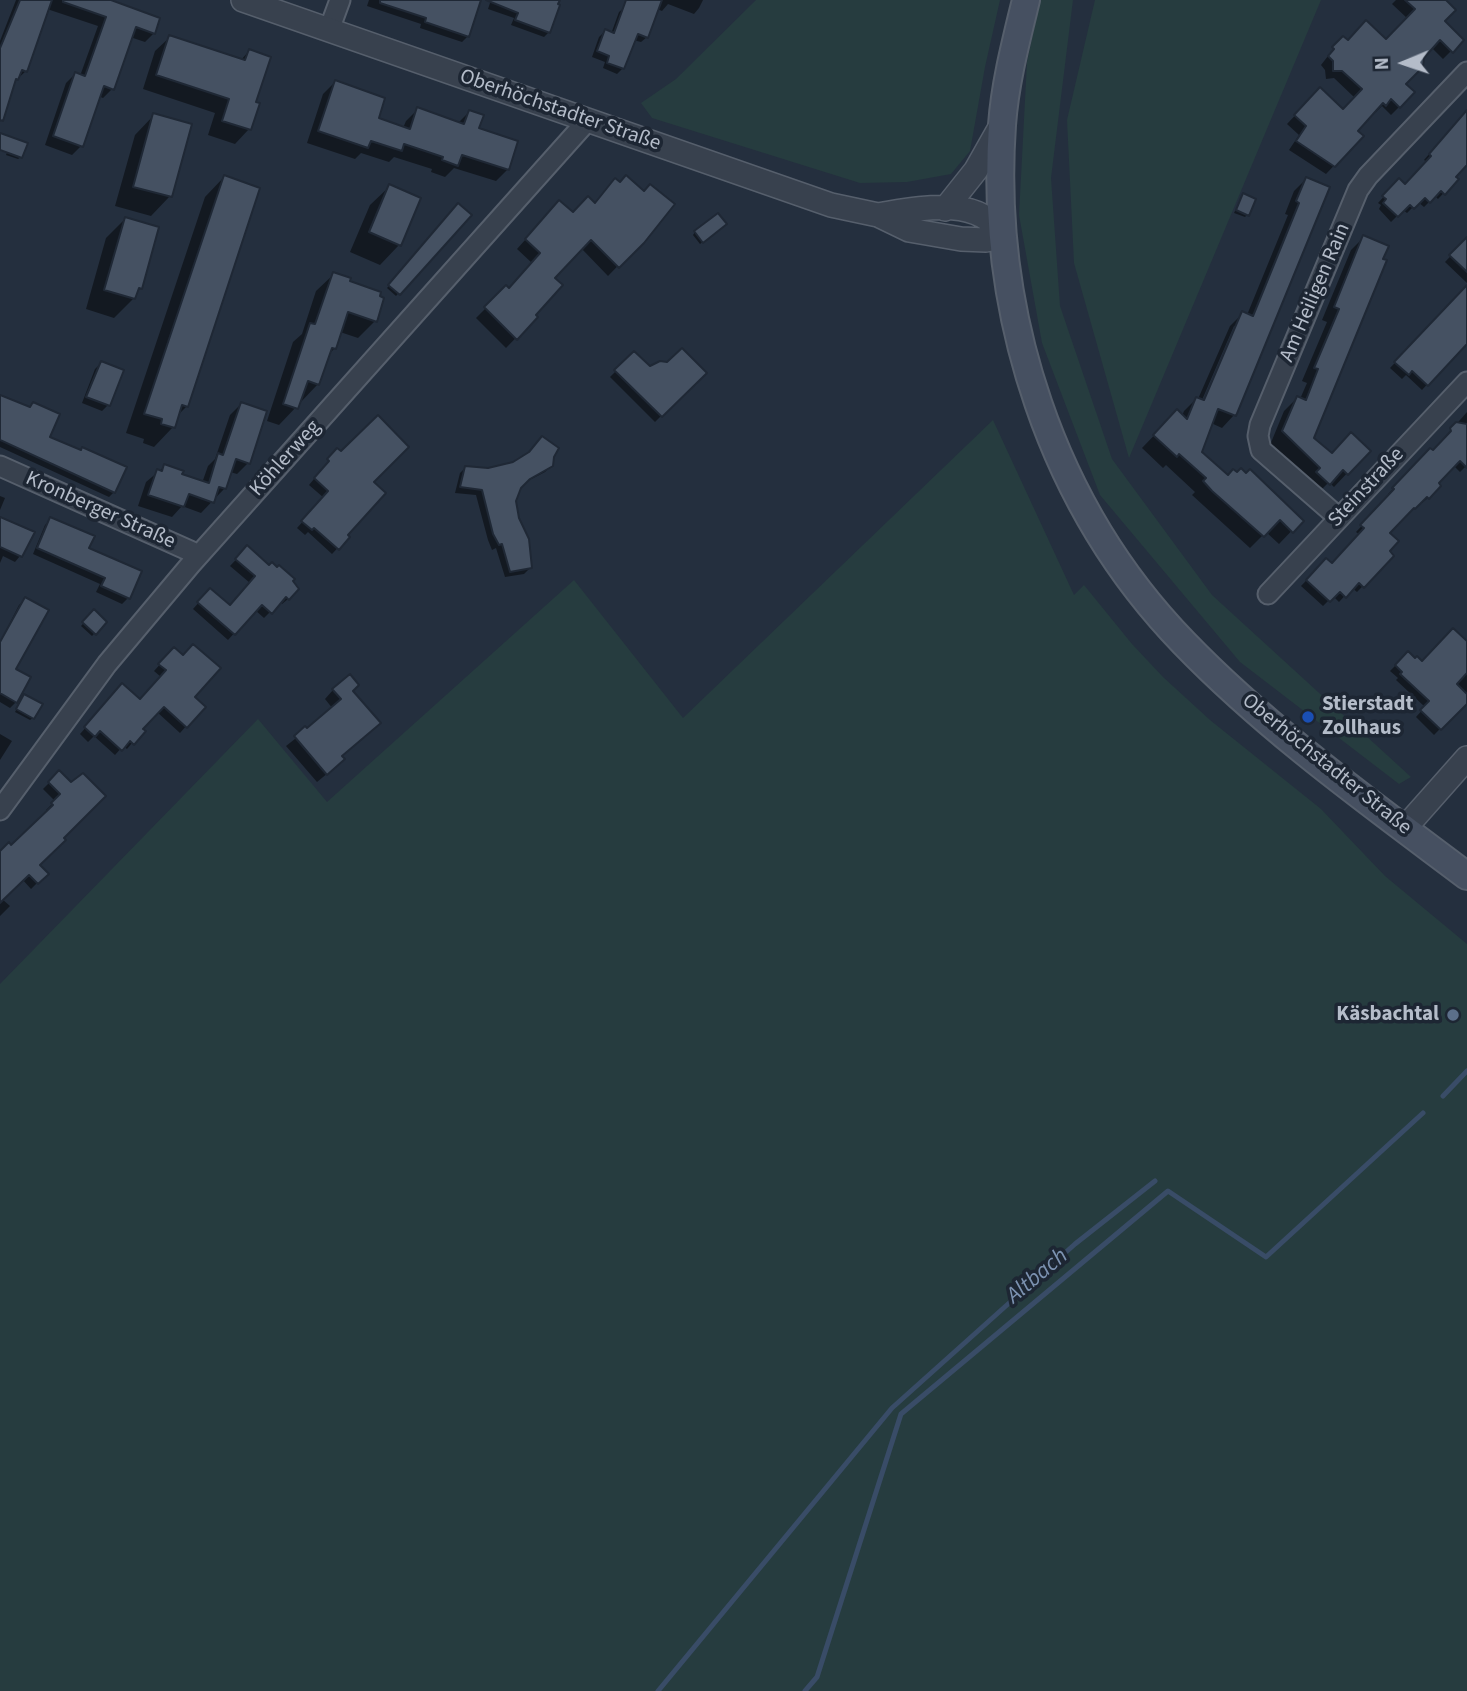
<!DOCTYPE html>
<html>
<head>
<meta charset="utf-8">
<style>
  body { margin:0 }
  #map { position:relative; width:1467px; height:1691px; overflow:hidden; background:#242f3e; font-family:"Source Sans 3",sans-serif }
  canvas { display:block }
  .north { position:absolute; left:1369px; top:28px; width:70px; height:70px; -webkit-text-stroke:5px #1d2633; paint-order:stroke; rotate:268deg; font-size:19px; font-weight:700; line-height:28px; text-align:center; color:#b4bcc9 }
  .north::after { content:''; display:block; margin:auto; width:24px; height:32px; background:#b4bcc9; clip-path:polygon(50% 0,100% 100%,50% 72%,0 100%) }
</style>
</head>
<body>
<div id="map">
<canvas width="1467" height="1691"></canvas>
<div class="north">N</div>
</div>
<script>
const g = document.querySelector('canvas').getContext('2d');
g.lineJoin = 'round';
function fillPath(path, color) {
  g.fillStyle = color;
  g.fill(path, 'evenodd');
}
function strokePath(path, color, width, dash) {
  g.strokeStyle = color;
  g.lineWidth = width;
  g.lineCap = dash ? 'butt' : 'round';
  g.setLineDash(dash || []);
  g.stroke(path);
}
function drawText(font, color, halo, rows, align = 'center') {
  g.font = font + ' "Source Sans 3",sans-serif';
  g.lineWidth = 7;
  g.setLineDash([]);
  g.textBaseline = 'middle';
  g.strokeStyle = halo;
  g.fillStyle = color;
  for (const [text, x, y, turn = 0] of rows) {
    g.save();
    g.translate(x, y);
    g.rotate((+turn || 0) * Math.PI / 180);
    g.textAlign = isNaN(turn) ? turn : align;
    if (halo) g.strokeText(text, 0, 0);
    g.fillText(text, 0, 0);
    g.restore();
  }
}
const green = new Path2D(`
  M756,0H1000L985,67L970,151L951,174L907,182L860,183L652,118L641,103L676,79Z
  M1040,0H1073L1051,178L1060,306L1112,459L1212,595L1411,777L1399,784L1240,662L1100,495L1042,343L1019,215L1027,62Z
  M1095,0H1321L1129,458L1074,263L1067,120Z
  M993,420L1074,595L1084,585L1132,644L1163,677L1210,720L1321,809L1385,876L1467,944V1691H0V984L258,719L327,802L574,580L683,718Z`);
const shadow = new Path2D(`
  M16,0H104L154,33L145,42L130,37L112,89L103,98L98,96L81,146L72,155L45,145L66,83L75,74L80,76L98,26L47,9L26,71L14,82L0,122V41Z
  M369,0H476L468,36L462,42L420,28L421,24L367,6Z
  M491,0H558L549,32L544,37L511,25L514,18L488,9Z
  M640,0H703L699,8L694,14L668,4L662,11L657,9L647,37L641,42L633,40L623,68L617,74L603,68L605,62L592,57L599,37L605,31L611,34L619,12L625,7Z
  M1396,0H1443V21L1462,40L1443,59L1431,47L1404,84L1413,93L1391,115L1382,106L1376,112L1374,111L1356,131L1362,136L1326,174L1289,150L1299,135L1287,124L1320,89L1343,111L1355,98L1334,78L1326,79L1325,70L1321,65L1335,47L1347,43L1386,41L1408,19L1392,4Z
  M170,37L240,61L249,51L254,103L249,129L235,144L208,135L215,113L143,89L155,51Z
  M335,82L376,119L403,128L406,121L418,109L458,123L469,112L477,130L508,169L496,181L454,168L445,177L431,172L432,169L394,157L389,162L361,153L355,159L307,143L323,94Z
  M1467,112V163L1454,177L1457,179L1438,199L1435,196L1424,207L1418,202L1407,213L1403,210L1391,222L1379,209L1381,205L1378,203L1399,180L1405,186L1427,162L1424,160L1442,139Z
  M154,115L170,196L151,216L115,206L135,135Z
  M11,142L21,157L18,159L6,155Z
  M224,177L187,406L177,416L173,427L154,447L143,443L144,439L126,433L205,197Z
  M1306,179L1327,188L1234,415L1222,428L1211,423L1200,452L1228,477L1301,521L1279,544L1266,532L1250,548L1192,495L1195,492L1166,465L1163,468L1142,448L1165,424L1182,416L1184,411L1196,399H1198L1230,326L1243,313L1247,315L1288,215L1285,214L1294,191ZM1234,326H1238L1202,409L1199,407Z
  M390,186L419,199L399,245L380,265L350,252L370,205Z
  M1243,195L1247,215L1245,217L1234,213Z
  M458,205L469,215L396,296L387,288Z
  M550,212L573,214L642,241L608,276L581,248L552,278L534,315L536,317L506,348L476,318L506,288L509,290L532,263L517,249Z
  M125,219L140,288L134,298L114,318L86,309L106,238Z
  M722,226L700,244L693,235L695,232Z
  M1364,237L1312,438L1332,455L1368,451L1334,487L1329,482L1315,496L1308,482L1270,445L1284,411L1297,398L1300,399L1307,383L1302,381L1327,322L1322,320L1351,250Z
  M1467,239V283L1445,262Z
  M334,274L348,282L375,321L358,338L340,332L335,348L328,355L318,384L279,425L267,421L293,342L302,334L316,291Z
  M1467,287V341L1422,390L1406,375L1402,379L1390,368Z
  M634,353L649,368L704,373L655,422L610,377Z
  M101,363L108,405L102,411L82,403L95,369Z
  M0,396L28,409L33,404L48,438L114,492L109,497L0,447Z
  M241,404L248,463L237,474L230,472L225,488L201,513L182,506L172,517L138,506L146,482L165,466L180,476L202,483L208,466L215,459L230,415Z
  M1467,412V465L1460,472L1454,466L1437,483L1439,486L1428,498L1422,503L1420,501L1388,533L1387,551L1392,556L1357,592L1352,588L1339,602L1333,596L1323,606L1301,586L1326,560L1332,565L1360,535L1356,532L1390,496L1388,494L1430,450L1432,452Z
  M337,451L372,482L346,535L348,537L332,554L308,532L305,535L297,528L324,498L309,485Z
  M553,457L551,466L545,472L522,484L515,496L517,518L530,568L524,574L505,577L496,548L492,550L488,540L476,495L455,493L460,473L466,467L488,470Z
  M0,496L5,498L0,510Z
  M0,519L20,556L15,562L3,556L0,563Z
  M51,519L87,549L128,598L122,604L96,592L100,584L33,554L45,525Z
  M247,548L288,599L282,604L280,602L264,618L255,610L228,640L193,609L210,590L229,607L250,583L230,566Z
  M25,599L14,669L16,702L10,708L0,702V642L19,605Z
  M94,612L105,622L92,636L81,626Z
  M1467,643V701L1434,735L1416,717L1425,707L1396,680L1398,678L1390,671L1408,653L1422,663Z
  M174,649L192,697L203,707L180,733L157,712L141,730L132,743L127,749L123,746L115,755L94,736L88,742L80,734L117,692L140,701L161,677L154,671Z
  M333,690L351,691L341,757L334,768L317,782L286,746L333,709L325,699Z
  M22,699L33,718L30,720L15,712Z
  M0,734L12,741L0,760Z
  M59,773L71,785L38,865L46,874L31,889L22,879L2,899L10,906L0,916V857L48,812L46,810L55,801L43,789Z`);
const stream = new Path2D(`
  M1443,1096L1467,1071
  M658,1691L892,1408L1075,1244L1155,1181
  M805,1691L817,1677L901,1414L1168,1191L1266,1257L1423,1113`);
const building = new Path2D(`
  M20,0H52L27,72L22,70L18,80L16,79L3,121L0,120V48Z
  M63,0H111L160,18L155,34L136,27L114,90L104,86L83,147L53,136L75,72L85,76L106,17L63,2Z
  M380,0H481L469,37L425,22L426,18L380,3Z
  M486,0H560L558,4L560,5L550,33L515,20L518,13Z
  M626,0H662L648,38L638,34L624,69L607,63L609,56L597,51L605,29L614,33Z
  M1405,0H1446L1456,10L1445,21L1464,40L1453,53L1440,40L1424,58L1423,67L1406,84L1415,92L1400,108L1391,99L1386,106L1383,103L1358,131L1364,136L1335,167L1296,141L1306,126L1294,115L1320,87L1343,109L1362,89L1342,71H1333V61L1328,56L1334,49L1332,47L1343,36L1348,40L1366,20L1386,39L1415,9Z
  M169,35L245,60L249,49L271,57L256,102L260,103L251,130L222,121L229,99L156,75Z
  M335,80L385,98L379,118L410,129L417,107L464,124L469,110L484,115L479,128L518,141L509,170L462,155L458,166L442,160L443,157L404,144L402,151L371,141L368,148L318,131Z
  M1467,110V165L1456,177L1459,179L1445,195L1441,191L1430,203L1425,198L1414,209L1410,205L1398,217L1383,203L1386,199L1382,196L1399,178L1405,184L1431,156L1429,154Z
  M153,113L192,124L172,197L133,187Z
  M0,133L28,143L22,158L0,150Z
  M224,175L260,188L188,407L182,405L175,428L161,424L162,419L144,414Z
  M626,175L644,191L650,184L675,204L644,243L619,268L591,240L555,278L563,285L536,315L538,317L517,340L484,307L506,285L509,288L540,253L525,239L559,200L573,212L588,196L595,203L615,178L620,182Z
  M1306,177L1330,187L1236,416L1218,409L1202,452L1228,475L1233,469L1237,472L1241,468L1246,473L1250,469L1304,521L1293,533L1280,520L1264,537L1212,491L1203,481L1206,478L1179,454L1177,457L1153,435L1177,409L1187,419L1196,397L1204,400L1242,311L1253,316L1299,203L1296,201Z
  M389,184L421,198L401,246L369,232Z
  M1243,193L1256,199L1249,216L1236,210Z
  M458,203L472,215L400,295L388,285Z
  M718,213L727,224L703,243L694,231Z
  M125,217L159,227L142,289L139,288L135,299L104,290Z
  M1363,235L1389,246L1383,259L1387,260L1314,438L1332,453L1351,432L1371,451L1348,475L1343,470L1330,485L1316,472L1320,468L1282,431L1297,396L1306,400L1318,369L1314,368L1339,309L1334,307Z
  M1467,237V272L1449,255Z
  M333,272L351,278L350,281L381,292L380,296L384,298L377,322L348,312L336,349L332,348L319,385L308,381L298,409L283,404L310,323L315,324Z
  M1467,285V344L1428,386L1412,371L1409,375L1394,362Z
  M682,348L707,373L662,417L614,370L634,351L650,366L660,361L667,362Z
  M101,361L124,370L110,406L86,397Z
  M0,395L30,407L33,402L60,414L50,437L81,450L82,447L127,467L115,493L0,440Z
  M241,402L267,411L250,464L236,459L226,489L219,487L214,503L189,494L184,507L148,495L157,469L162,471L164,464L184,471L182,474L209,483L218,453L223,455Z
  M378,415L409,447L374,482L386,493L348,535L350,537L339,550L314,528L312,530L301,521L328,491L314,478L329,461L327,459L337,448L341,451Z
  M1456,422L1467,424V468L1460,461L1439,483L1441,486L1429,499L1427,497L1415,509L1414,508L1390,533L1399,541L1390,551L1394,556L1364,588L1359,583L1346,598L1340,592L1330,602L1306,580L1326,558L1332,563L1342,552L1364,528L1360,525L1394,489L1392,488L1430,448L1433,450L1451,431L1450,428Z
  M542,436L559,448L554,457L553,466L530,479L521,488L516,501L519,518L529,539L532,568L510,572L502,544L499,545L493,534L482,490L460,487L465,466L488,468L513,462L529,452Z
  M0,517L35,532L22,557L0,547Z
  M50,517L95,536L89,548L142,571L130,599L101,586L105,578L37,548Z
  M247,545L269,565L272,562L277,567L279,565L295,579L293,581L299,589L289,600L286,597L272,614L262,605L235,635L197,602L210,588L230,605L255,576L235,559Z
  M25,597L49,610L16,669L31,677L17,703L0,693V642Z
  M94,609L107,622L96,635L82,622Z
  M1453,628L1467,641V673L1457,684L1467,694V704L1441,730L1420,710L1429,701L1400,674L1402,672L1395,665L1408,651L1415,658L1417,656L1422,661Z
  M193,644L221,668L195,697L206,707L187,728L164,707L143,729L146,731L134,745L130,741L122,751L100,731L95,737L84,727L122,683L140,699L166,670L158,664L174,647L183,655Z
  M350,674L359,685L353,691L381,723L342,756L345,759L327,775L294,736L305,726L307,728L341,699L332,689Z
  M24,694L43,704L34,719L16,709Z
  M59,770L71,782L83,773L106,796L64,838L66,840L40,865L49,874L38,884L29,875L0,903V851L9,842L11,845L53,805L51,803L60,794L48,782Z`);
const minor = new Path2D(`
  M329,30L340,0
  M0,466L199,555
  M1339,518L1261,450L1258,436L1260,425L1358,190L1368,176L1467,72
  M1268,594L1467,382
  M0,810L107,664L191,564L588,120`);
const tertiary = new Path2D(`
  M243,0L831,205L878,215L909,230L961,239L986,240L1002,236C981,194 916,209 878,215
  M945,209L976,170L1002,124
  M1404,829L1467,758`);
const secondary = new Path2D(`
  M1026,0C1016,41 1005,83 1002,125C989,313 1051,506 1184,643C1268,730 1370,803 1467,876`);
const markers = [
  [1308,717,7,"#1a4fb4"],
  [1453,1015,7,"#5c6f8a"]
];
const streetNames = [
  ["Oberhöchstadter Straße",560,111,19],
  ["Am Heiligen Rain",1316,293,-67],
  ["Köhlerweg",286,459,-48],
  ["Steinstraße",1367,488,-47],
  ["Kronberger Straße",100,511,24],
  ["Oberhöchstadter Straße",1326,765,39]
];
const poiNames = [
  ["Stierstadt",1322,705],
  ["Zollhaus",1322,729],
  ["Käsbachtal",1439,1015,"right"]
];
const waterNames = [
  ["Altbach",1038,1277,-40]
];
fillPath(green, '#263c3f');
fillPath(shadow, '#0007');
strokePath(stream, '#394c67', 5);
fillPath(building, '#455162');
strokePath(building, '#1f2835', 2);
strokePath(minor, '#565f6c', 23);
strokePath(tertiary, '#565f6c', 26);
strokePath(secondary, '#565f6c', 30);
strokePath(minor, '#38414e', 19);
strokePath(tertiary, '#38414e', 23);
strokePath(secondary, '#465061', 26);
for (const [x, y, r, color] of markers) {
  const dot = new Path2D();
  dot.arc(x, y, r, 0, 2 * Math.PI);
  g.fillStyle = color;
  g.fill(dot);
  strokePath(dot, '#1d2633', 2.5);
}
drawText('21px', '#b4bcc9', '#1d2633', streetNames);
drawText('bold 21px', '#b4bcc9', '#1d2633', poiNames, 'left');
drawText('italic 23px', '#7c92b1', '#1d2633', waterNames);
</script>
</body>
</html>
